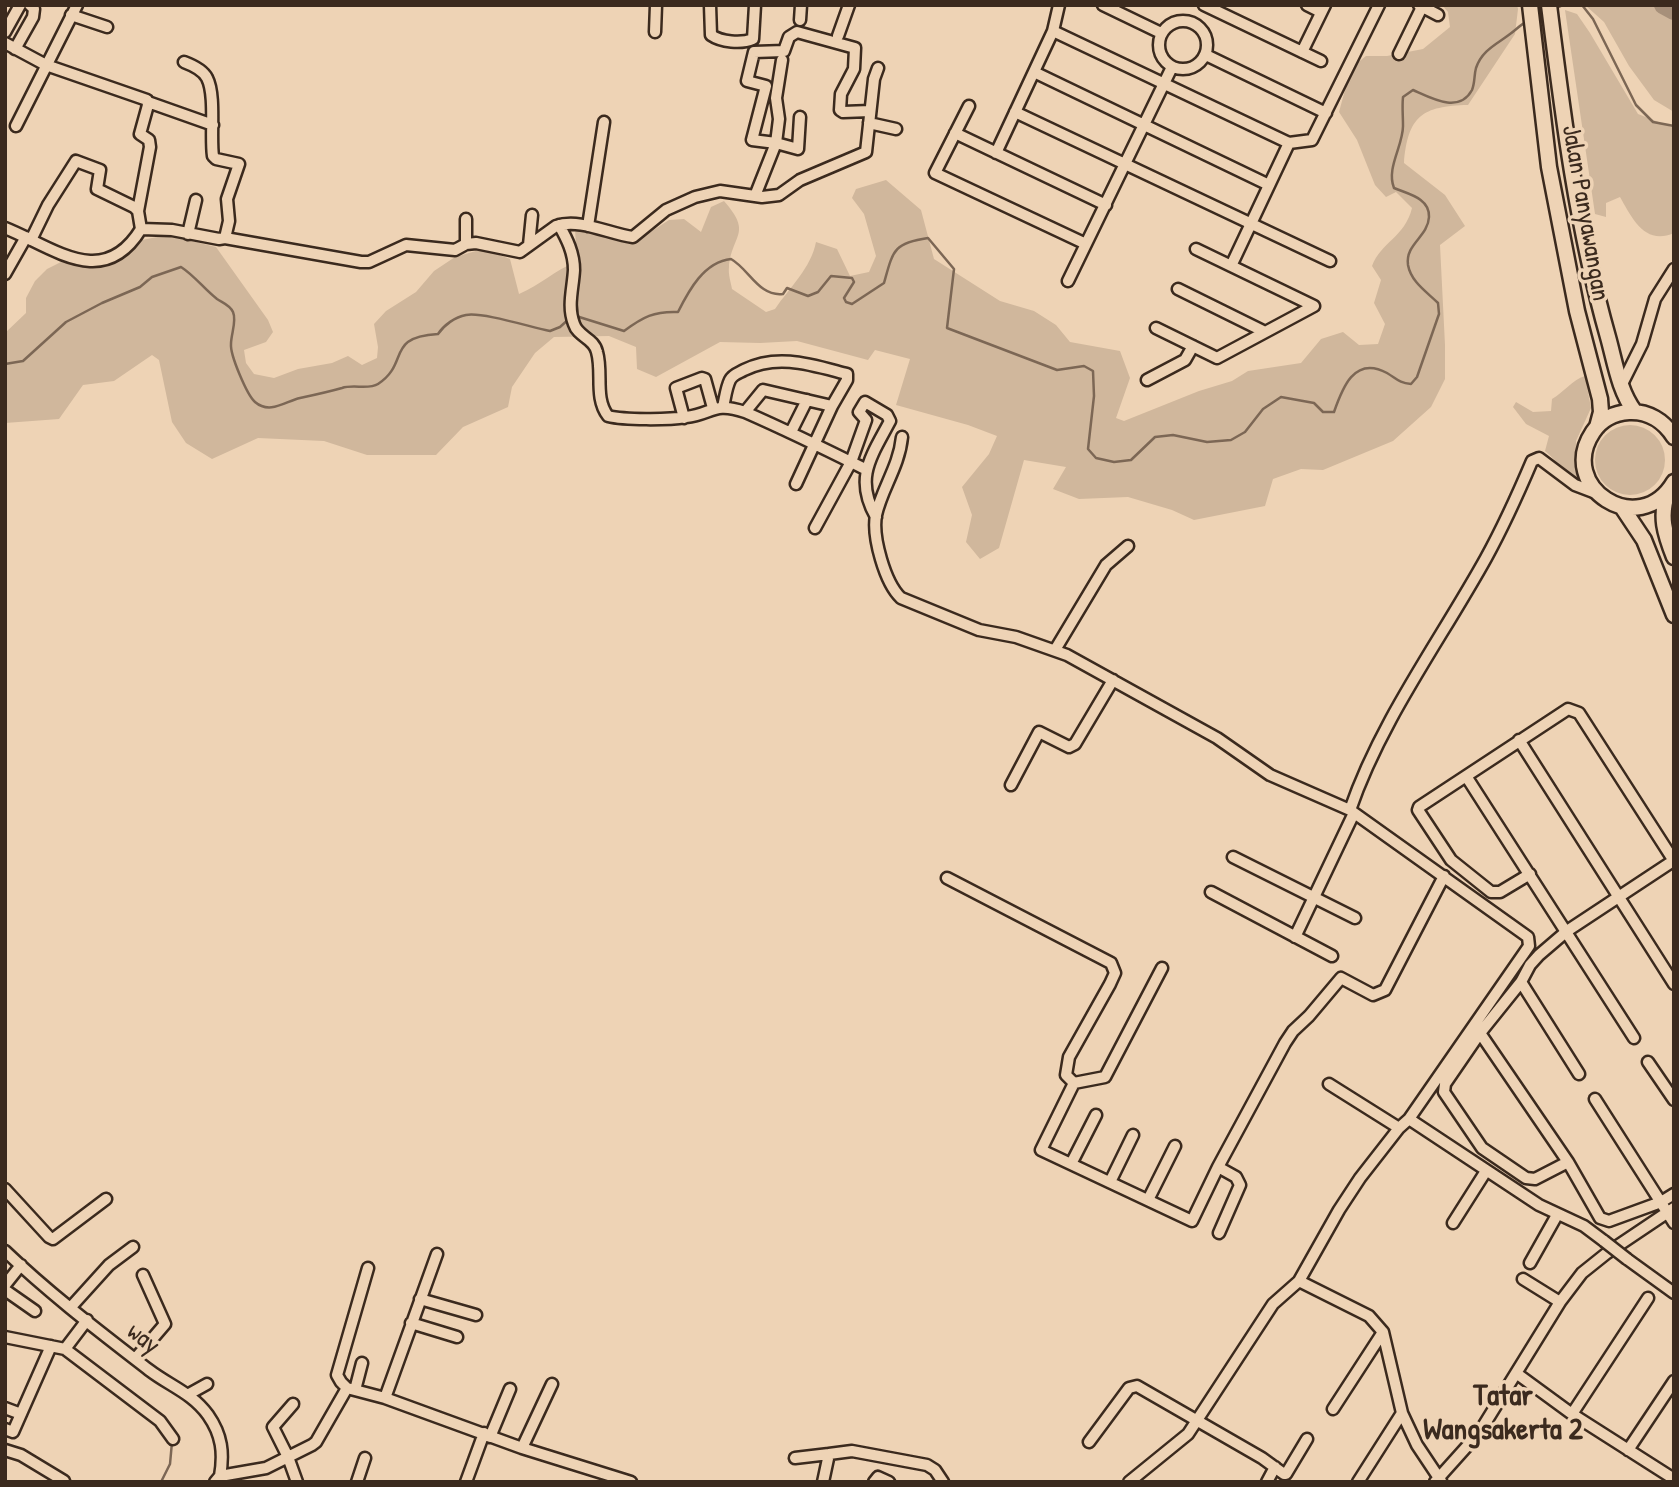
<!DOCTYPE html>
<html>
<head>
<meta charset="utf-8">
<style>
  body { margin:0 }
  #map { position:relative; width:1679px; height:1487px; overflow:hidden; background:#eed3b5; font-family:"Patrick Hand",sans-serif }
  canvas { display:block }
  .frame { position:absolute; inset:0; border:7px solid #3b2a1e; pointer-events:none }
</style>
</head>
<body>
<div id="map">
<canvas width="1679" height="1487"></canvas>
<div class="frame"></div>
</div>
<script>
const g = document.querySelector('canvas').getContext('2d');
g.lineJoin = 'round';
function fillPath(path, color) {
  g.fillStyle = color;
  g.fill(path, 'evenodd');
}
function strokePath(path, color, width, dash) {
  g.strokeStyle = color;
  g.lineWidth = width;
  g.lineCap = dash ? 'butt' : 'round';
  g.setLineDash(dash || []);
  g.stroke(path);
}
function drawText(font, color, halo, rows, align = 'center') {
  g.font = font + ' "Patrick Hand",sans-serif';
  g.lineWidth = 7;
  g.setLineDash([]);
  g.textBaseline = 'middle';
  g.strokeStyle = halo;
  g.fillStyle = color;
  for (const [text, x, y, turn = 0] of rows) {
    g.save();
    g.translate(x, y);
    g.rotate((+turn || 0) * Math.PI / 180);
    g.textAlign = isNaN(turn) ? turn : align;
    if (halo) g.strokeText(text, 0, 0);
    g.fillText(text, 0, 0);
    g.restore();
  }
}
const green = new Path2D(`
  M1442,5H1517L1518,9L1515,34L1468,105C1422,106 1408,116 1404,163L1445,195L1465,226L1440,245L1445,345V379L1431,407L1393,441L1323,470L1301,469L1273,479L1265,506L1194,520L1172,510L1128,497L1079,499L1053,489L1066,467L1024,460L999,548L980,559L966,542L972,515L962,487L989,454L997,436L968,425L896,405L910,359L875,350L868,360L797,341L760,343L720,342L656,377L637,369L636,347L609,336L554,337L535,353L512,387L508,407L463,427L436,455H367L324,441L258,438L212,459L186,443L172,422L159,360L152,355L114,381L83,385L59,419L5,423V333L26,313V298L35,281L47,269L61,262L102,265L127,255L142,240L167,235L216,247L268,320L273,332L266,342L244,350L246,363L254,374L274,378L298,369L332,363L348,356L362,365L377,358L378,347L374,324L386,311L416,292L434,271L455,257L483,249L510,259L519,294C541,285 554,270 577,262L575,229L635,242L669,220L684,219L701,232L711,207L724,201C753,234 732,234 729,267C728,274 731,283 732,289L766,312L775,309C790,287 811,268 816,242L837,249L850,276L869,272L876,256L864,214L852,198L856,189L886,180L921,210L934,259L1000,301L1034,311L1056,325L1070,342L1120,351L1130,378L1116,418L1124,421L1199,391L1232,381L1248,371L1301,363L1321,339L1343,332L1359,345L1378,344L1385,324L1374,303L1381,280L1372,266C1381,242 1405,237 1412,208L1396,192L1386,197L1375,185L1357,140L1339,112L1351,68L1366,56H1387L1423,49L1450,27L1448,12Z
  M1585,5H1663L1674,12V112L1654,100L1629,66L1604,22Z
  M1565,10L1577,14L1590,33L1638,114L1674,128V233C1645,246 1632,218 1620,197L1606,203V217L1595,214Z
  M1585,376L1591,408L1576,441V462L1581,482H1576C1565,473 1557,461 1545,451L1549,436L1526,424L1513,407L1516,402L1533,412L1551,411L1552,399C1564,392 1572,380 1585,376Z
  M1595 460a35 35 0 1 1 70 0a35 35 0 1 1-70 0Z`);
const stream = new Path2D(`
  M1582,5L1593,19L1636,105L1653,122L1674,126
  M1553,10L1563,5
  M576,316L624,331C643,317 654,311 678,312C689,290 704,262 731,259C749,269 759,297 783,294L787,288L808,296L818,292L831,276L852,278L854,282L844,298L846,302L852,304L884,283C893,251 893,243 928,238L954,269L947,328L1057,370L1084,366L1093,371L1094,396L1088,449L1096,458L1114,462L1131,460L1155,437L1173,435L1207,442L1231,440L1245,432L1263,409L1281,397L1314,403L1323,412H1334C1342,389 1354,355 1387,373C1397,379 1399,383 1411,384L1417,377L1439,314L1438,303C1427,292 1411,282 1408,265C1405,244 1428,237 1429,217C1430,198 1408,194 1394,188C1386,168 1403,146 1403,126C1403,115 1402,107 1403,97L1413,90C1431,98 1459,114 1472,90C1475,83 1474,75 1476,68C1482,50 1497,44 1510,34C1517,29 1521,24 1528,21
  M5,364L23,361L66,322L102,303L140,287L152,277L181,267C195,276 204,289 217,299C223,303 230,305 233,312C237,321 231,334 231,344C230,355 247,395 255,402C270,415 286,401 300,398C314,395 328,392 342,388C353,384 369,390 378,384C410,363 385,337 438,334C444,325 455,317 466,315C483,312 530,327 550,331L560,327L570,318
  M161,1482L170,1464L172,1442`);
const river = new Path2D(`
  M1663,5L1674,11`);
const minor = new Path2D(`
  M710,5L711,35C721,42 741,44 753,39L755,5
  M1103,5L1161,33
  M1204,5L1321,61
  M1307,5L1321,12
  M1419,5L1438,15
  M71,15L107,27
  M800,20L801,5
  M1159 45a24 24 0 1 1 48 0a24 24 0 1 1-48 0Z
  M1053,31L1289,143
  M5,32L20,5
  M655,32L656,5
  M838,36L849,5
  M5,43L46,65L147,100L148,105L140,134L149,140L150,147L138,211
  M15,49L33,17L34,9L30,5
  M1302,52L1325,5
  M1399,54L1422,7
  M1206,55L1326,113
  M782,60L776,98L779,119L776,143L752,140L766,86L747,81L754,52L784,51L789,37L797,32L855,48L854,69L841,94L840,110L843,112L870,111
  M184,62C192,65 203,70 207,78C216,95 210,137 213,156L216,159L239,164L227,199L229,221L225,238
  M1034,72L1269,185
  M148,102L213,125
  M969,106L935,173L1086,244
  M1015,112L1330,261
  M869,123L896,129
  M16,126L77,5
  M955,133L1106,205
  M996,153L1053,31L1059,5
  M755,196L776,143L798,149L800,117
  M466,219V244
  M559,225C567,239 574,253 574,270C573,289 567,306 574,324C578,337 594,338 597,352C603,373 594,398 608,416C624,420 668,420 686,417C713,414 713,401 745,412
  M588,226L604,122
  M5,228C53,247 103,291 141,229L172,230L219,239L225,238L361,262H369L406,245L455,250L466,244L476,243L520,252L556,226C580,218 609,234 633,237L666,210L695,197L720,191L762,197L779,195L800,180L866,152L874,79L878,68
  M188,234L196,200
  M31,240L48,205L76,161L100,170L97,189L134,207L138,211L141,229
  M529,245L532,215
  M1231,266L1289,143L1312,140L1379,5
  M5,274L26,237
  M1068,281L1172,67
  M1178,289L1265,332
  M1156,328L1217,358L1314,306L1196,249
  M1147,380L1185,360L1193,346
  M1621,386L1642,344L1655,299L1674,269
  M723,407C725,399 726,388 730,380C733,374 739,373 744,370C778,353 812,365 847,374V380L832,406
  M684,418L676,388L702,378L705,379L713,408
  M791,432L807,400
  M902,437C899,467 882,488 876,515C872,537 885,583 901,598L979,630L1016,637L1067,655L1217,738L1270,775L1350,810
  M796,484L832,406L763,390L745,412C786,430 825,449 865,469
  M815,528L851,462L866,420L859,412L865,402L887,415L890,421C871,457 854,478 876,517
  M1055,650L1106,565L1128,546
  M1519,740L1674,984
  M1466,776L1634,1038
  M1011,785L1039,732L1069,747L1075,744L1113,680
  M1233,857L1355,918
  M1530,874L1500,892H1491L1451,860L1418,810L1419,807L1568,709L1579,713L1674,861
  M947,878L1111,963L1115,973L1110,984L1069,1057L1066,1075L1074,1083
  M1211,892L1332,956
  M1295,937L1354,813
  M1162,968L1105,1077L1074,1083L1041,1150L1192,1221L1218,1167
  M1521,982L1579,1074
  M1480,1033L1568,1162L1600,1218L1609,1221L1661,1202L1674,1194
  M1648,1062L1674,1100
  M1329,1084L1399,1128
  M1595,1099L1674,1223
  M1409,1119L1539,1205L1584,1226L1604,1241
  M1568,1162L1535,1179L1526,1178L1482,1148L1444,1092L1445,1084L1480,1033L1521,982L1530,965L1539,955L1567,931L1673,861
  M1071,1164L1096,1115
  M1110,1182L1133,1135
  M5,1189L49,1237L53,1239L106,1199
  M1148,1200L1175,1146
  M1453,1223L1486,1171
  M1219,1233L1240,1185L1236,1177L1218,1167L1285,1043L1293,1031L1309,1016L1341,978L1373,995L1385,990L1444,876
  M5,1251C50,1294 100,1332 149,1370C170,1386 192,1393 208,1415C222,1435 224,1453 220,1476
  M1627,1259L1674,1293
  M1530,1263L1557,1215
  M1523,1279L1560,1302
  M1299,1281L1369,1316L1383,1332L1402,1413L1417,1445L1441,1481
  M5,1285L21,1265
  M5,1290L35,1311
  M420,1299L476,1315
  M71,1307L109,1265L133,1247
  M411,1323L457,1337
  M5,1337L65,1349L160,1421L173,1439
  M65,1349L87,1320
  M135,1359L165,1324L143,1275
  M1516,1373L1572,1414L1674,1479
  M347,1388L341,1382L337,1375L368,1268
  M355,1390L362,1363
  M189,1394L207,1384
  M385,1398L437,1254
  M293,1404L273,1427L288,1457L297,1482
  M5,1408L21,1414
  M1333,1409L1383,1332
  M1572,1414L1648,1298
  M5,1429L13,1432L51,1346
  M490,1437L510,1389
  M1089,1442L1129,1388L1137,1386L1262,1458L1284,1474H1286L1307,1439
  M522,1448L552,1384
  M5,1450L21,1455L64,1481
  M1628,1450L1674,1381
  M795,1458L829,1454
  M215,1482L220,1476L266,1468L312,1445L316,1442L347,1388L385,1398L522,1448L631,1482
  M357,1482L365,1458
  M466,1482L484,1433
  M823,1482L829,1454L852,1451L927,1465L935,1470L943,1482
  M874,1482L878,1477L889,1482
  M1129,1482L1188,1434L1273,1304L1299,1281L1339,1210L1360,1178L1399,1128L1409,1119L1529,946L1528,937L1350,810C1381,720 1440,641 1486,558C1503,527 1518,494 1532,461L1539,458L1575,485L1596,493
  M1267,1482L1275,1467
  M1358,1482L1402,1413
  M1435,1482L1479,1433L1560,1302L1582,1273L1607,1253L1674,1208`);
const secondary = new Path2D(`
  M1530,5L1549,167L1577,311L1600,399L1601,412L1597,427
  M1549,5C1563,117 1577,228 1608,337C1615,362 1619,391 1635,412
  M1674,437C1664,421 1648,411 1629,412C1614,413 1601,420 1593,432C1556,487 1639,541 1674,482
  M1668,492C1659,516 1665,534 1674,557
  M1622,507L1644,540L1674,615`);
const minorBridge = new Path2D(`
  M1604,1241L1627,1259`);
const streetNames = [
  ["Jalan Panyawangan",1585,213,80],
  ["way",143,1339,38]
];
const quarterNames = [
  ["Tatar",1503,1397],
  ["Wangsakerta 2",1503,1431]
];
fillPath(green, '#d0b79c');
strokePath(stream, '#7c6755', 2.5);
strokePath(river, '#a7907a', 18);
strokePath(minor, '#3b2a1e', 15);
strokePath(secondary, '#3b2a1e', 19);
strokePath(minor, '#eed3b5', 10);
strokePath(secondary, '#eed3b5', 14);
strokePath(minorBridge, '#3b2a1e', 15, []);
strokePath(minorBridge, '#eed3b5', 10);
drawText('26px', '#3b2a1e', '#eed3b5', streetNames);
drawText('bold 30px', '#3b2a1e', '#eed3b5', quarterNames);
</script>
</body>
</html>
